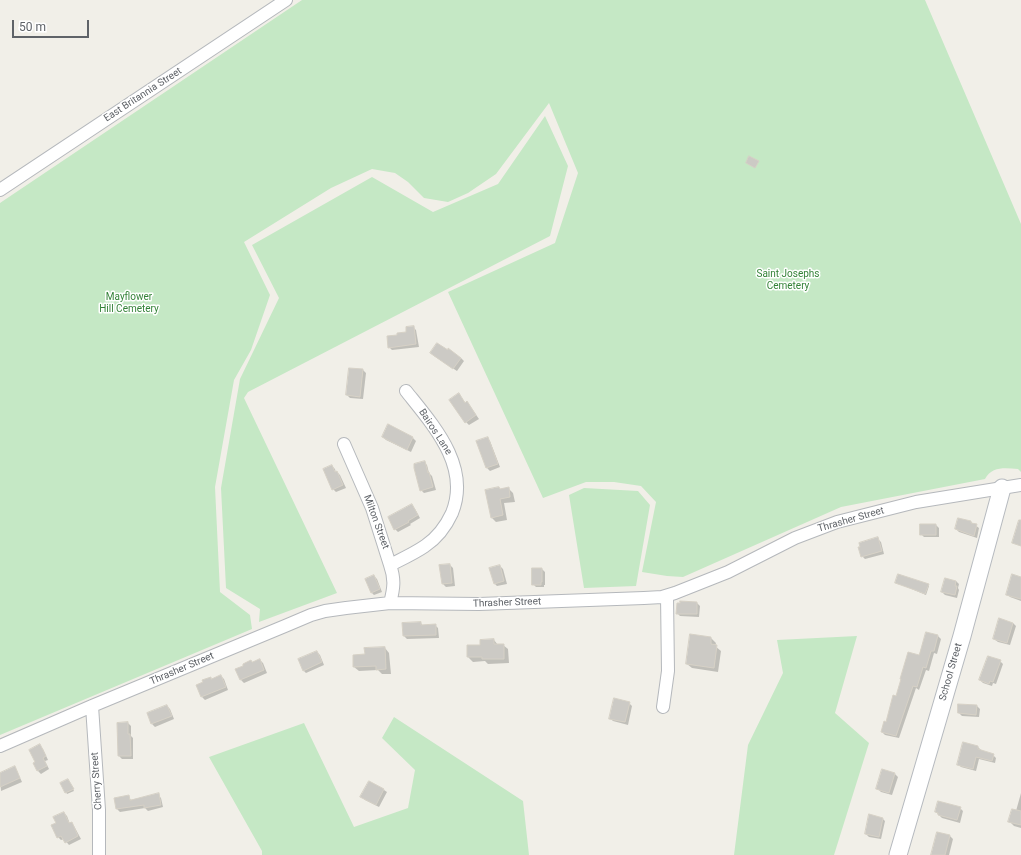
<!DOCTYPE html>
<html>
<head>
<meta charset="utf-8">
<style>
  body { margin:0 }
  #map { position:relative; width:1021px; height:855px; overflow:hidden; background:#f1efe8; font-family:Roboto,sans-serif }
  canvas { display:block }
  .scale { position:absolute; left:12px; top:20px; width:77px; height:18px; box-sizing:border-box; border:2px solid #5f6368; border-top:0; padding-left:5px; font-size:12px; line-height:14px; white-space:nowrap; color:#5f6368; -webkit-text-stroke:3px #fff; paint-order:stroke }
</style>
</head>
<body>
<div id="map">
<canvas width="1021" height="855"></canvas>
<div class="scale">50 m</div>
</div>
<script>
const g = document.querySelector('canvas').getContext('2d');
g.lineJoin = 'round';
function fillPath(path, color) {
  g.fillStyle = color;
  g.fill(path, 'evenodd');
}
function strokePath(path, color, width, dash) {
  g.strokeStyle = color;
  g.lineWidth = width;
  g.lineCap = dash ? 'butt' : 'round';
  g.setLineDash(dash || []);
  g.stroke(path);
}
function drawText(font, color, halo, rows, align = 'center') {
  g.font = font + ' Roboto,sans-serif';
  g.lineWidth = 3;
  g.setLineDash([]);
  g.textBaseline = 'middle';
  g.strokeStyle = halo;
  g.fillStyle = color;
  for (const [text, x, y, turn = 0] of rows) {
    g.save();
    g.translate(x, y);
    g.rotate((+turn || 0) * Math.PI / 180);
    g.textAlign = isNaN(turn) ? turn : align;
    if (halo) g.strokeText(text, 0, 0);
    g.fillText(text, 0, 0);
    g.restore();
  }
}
const green = new Path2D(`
  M302,0H925L1021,224V472L1018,469C1005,468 992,466 985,479L841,507L683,577L667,576L642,572L656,502L641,486L614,482H586L543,498L448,292L555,243L578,173L549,103L496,174L468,193L448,202L424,198L408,182L395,173L372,169L331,188L244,242L270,295L251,350L234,380L215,487L220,592L250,615L252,629L0,735V203Z
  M545,116L568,166L550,236L248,392L244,398L337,593L259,622L260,609L226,588L221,488L240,379L279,298L252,245L372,177L433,212L498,184Z
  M584,488L638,491L650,505L636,586L584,588L569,495Z
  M857,636L835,713L869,743L834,855H734L748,745L783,673L777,640Z
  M394,717L523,801L529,855H262V851L209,757L304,723L354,827L408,808L415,770L382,738Z`);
const shadow = new Path2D(`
  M413,327L416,330L419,347L392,350L389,347L398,335L407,333Z
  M434,356L461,358L464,361L457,371Z
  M350,369L363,370L366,373L363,399L350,398L347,395Z
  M462,398L466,404L470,406L479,419L469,425L466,422Z
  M388,426L413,438L416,441L411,452L386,440L383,437Z
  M487,438L490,441L500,467L490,471L487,468Z
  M424,462L427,465L429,473L432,476L436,490L424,493L421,490Z
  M332,466L335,469L336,473L337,472L340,475L346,488L336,492L333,489Z
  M499,488L500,489L508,488L513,493L515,502L504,503L507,520L496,522L491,517Z
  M412,506L415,509L420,518L410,524L411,525L398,532L395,529Z
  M971,522L979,528L977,538L959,532L956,529Z
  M936,525L939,528V537H924L921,534Z
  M878,539L881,542L884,554L865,559L862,556Z
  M450,565L453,568L455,586L446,587L443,584Z
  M500,566L503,569L507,584L497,586L494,583Z
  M533,569H542L545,572V585H544V587H536L533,584Z
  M374,576L377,579L382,592L374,595L371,592Z
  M1021,578V601L1010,597L1007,594Z
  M956,581L959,584L958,588L959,590L957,598L945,595L942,592Z
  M897,583L928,585L929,586L926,595Z
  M697,603L700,606L699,617L680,616L677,613Z
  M421,623L423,626L435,625L438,628L439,638L407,639L404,636L403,624Z
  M1013,623L1016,626L1010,645L998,642L994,639Z
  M927,633L938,636L941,639L937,654L934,653L929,671L926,670L919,690L916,688L899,738L885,735L882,732L897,697L920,656Z
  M711,638L716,643L715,646L721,651L718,672L692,668L687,664Z
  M494,640L498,645H503L508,649L509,663L488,664L485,661L473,662L468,657Z
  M385,648L389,653L391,674H382L378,670L359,671L354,667L366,655Z
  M317,652L320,655L324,665L306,673L303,670Z
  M260,660L263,663L267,673L244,683L241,680L237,669Z
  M1000,661L1003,664L996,684L993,683L992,686L983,683L980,680Z
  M221,676L224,679L228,690L205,700L202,697L210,678L212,679Z
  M629,703L632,706L628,725L613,721L610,718Z
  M167,706L170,709L174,719L155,727L152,724L148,713Z
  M977,706L980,709L979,717L962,716L959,713Z
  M128,723L131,726V736L133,738V759H122L119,756Z
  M40,746L43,749L48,760L45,761L49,769L41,774L38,771L35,764Z
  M978,747L981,750L993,755L996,758L995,763L979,759L976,771L961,767L958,764Z
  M14,768L17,771L22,782L1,791L0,775Z
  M895,774L898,777L892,795L881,792L878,789Z
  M68,780L74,791L67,794L61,783Z
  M369,782L384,790L387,792L379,807L365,800L362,797Z
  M1021,793V828L1014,826L1010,822L1016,811Z
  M158,795L161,798L163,807L148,811L145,808L120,812L117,809L128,797L132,801Z
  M960,808L963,811L960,823L942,818L936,812Z
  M64,813L67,816L70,824L71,823L74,826L81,839L69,845L64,839L61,840L58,837L57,824Z
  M882,818L885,821L881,839L869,837L866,834Z
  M938,833L950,836L953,839L949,855H933Z`);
const building = new Path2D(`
  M749,156L759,161L755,168L746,163Z
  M414,326L416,344L388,348L387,336L397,335V333L406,332V327Z
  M437,343L448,350V348L461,358L453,369L430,353Z
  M349,368L363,369L360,397L346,395Z
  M459,393L465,403L467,401L476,415L465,423L449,400Z
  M388,424L413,437L407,450L382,437Z
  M488,437L498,464L486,468L476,441Z
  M425,461L428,473L429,472L433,487L420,491L414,468V464Z
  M332,465L335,472L337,471L343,485L332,490L323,469Z
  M499,487L500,489L509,487L510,497L500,499L503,515L491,518L485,490Z
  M412,504L418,515L408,521L409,522L394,530L388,517Z
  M958,518L971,521V523L977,524L974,536L955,529Z
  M1019,520H1021V546L1012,543Z
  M920,524H936V535H920Z
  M878,537L882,551L861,557L858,547H860L859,543Z
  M450,564L452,583L442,584L439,565Z
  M500,565L504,581L494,584L489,568Z
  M532,568H542V582H541V585H532Z
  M898,574L929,584L925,594L915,590L895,583Z
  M1012,574L1021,577V599L1006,595Z
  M374,575L380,589L371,593L365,579Z
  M945,578L956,581L955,586H957L955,595L941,592Z
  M680,601L697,602V614H676L677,603H680Z
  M999,618L1013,623L1007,643L993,639Z
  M421,622V625L436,624V635L403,636L402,623Z
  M926,632L938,635L934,651H931L926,668L923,667L917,687L913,686L896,736L881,732L884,721L886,722L893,695L896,696L901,679H900L908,652L919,655Z
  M690,634L711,637V644L717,645L714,668L686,664Z
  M494,639V644H504V659H482V657H467V645H480V640Z
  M385,647L386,669L376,670V666L353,667V655L365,654L364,648Z
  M317,651L322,662L303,671L298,659Z
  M988,656L1001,660L993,682L990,681L989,684L979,680Z
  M260,659L264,670L240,680L235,669L243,666V664L251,660L252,662Z
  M221,675L226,687L201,697L196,685L203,682L202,680L211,677V679Z
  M614,698L630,702L625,722L609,719Z
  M958,704L977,705L976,715L958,713Z
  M167,705L172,716L151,724L147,713Z
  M128,722V734H130L131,756H118L117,723Z
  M963,742L978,746V749L994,754L992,761L976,757L973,769L957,765Z
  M40,744L46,756L43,758L47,766L37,771L33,763L35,762L29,750Z
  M15,766L20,778L0,787V773Z
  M882,769L895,773L889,793L876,789Z
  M68,779L74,789L65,793L60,783Z
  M369,781L384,789L376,805L360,797Z
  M159,793L161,805L144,808V805L116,809L114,798L129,795L130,800Z
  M938,801L961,807L957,820L938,815V813L935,812Z
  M1012,809L1021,811V825L1008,822Z
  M64,812L69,823L72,822L78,836L65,843L61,836L57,838L51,825L56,823L53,817Z
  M869,814L883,818L879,837L865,834Z
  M937,832L950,835L945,855H931Z`);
const street = new Path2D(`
  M0,190L286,0
  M344,444L372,508L390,565C395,579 394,588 390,603
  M390,565C402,559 415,553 425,546C437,538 446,526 452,513C471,466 433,425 406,391
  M92,706L99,810V855
  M663,707L668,671L667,596
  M0,746L92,706L285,626L311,615L325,611L346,608L390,603L479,604L644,598L662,597L675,593L728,572L795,538L837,522L916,502L1021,485`);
const secondary = new Path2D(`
  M898,855L962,636L1002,488`);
const streetNames = [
  ["East Britannia Street",143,95,-33],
  ["Bairos Lane",435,432,57],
  ["Thrasher Street",851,520,-16],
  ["Milton Street",376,522,70],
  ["Thrasher Street",507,603,-2],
  ["Thrasher Street",182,669,-23],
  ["School Street",951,672,-74],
  ["Cherry Street",97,781,-94]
];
const parkNames = [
  ["Saint Josephs",788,274],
  ["Cemetery",788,286],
  ["Mayflower",129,297],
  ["Hill Cemetery",129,309]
];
fillPath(green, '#c5e8c5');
fillPath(shadow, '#0003');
fillPath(building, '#cccac5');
strokePath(building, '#d6d1c6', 1);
strokePath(street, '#b5b8bc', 14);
strokePath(secondary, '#b6babf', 19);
strokePath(street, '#fff', 12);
strokePath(secondary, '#fff', 17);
drawText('10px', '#5f6368', '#fff', streetNames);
drawText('10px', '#348238', '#fff', parkNames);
</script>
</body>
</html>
